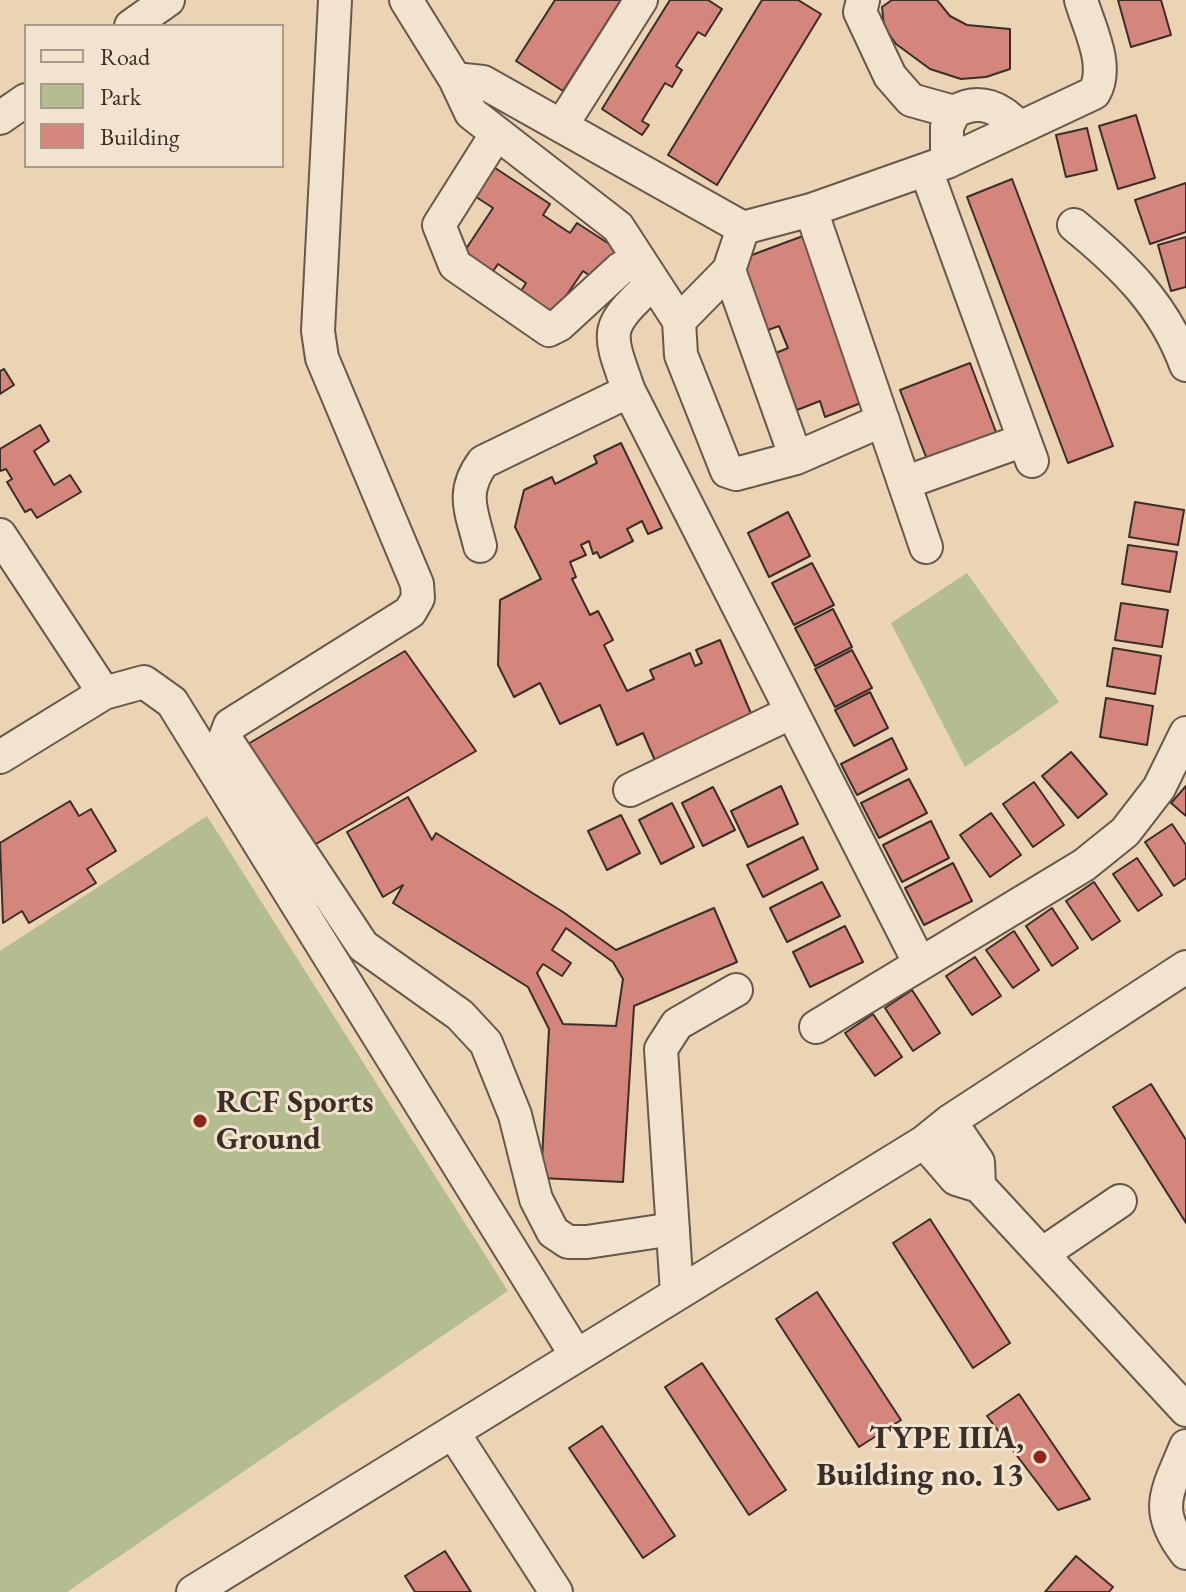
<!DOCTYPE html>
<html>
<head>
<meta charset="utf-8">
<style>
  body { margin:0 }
  #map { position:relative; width:1186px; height:1592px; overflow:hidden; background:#ead4b4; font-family:"EB Garamond",serif }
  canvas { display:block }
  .legend { position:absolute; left:24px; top:24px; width:260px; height:144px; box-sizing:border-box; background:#f1e3ce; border:2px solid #a89b8c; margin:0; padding:10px 14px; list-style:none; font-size:24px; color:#3b2e28 }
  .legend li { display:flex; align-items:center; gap:16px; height:40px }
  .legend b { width:40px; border:2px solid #a89b8c }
</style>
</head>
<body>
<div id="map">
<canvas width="1186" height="1592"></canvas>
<ul class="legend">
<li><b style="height:10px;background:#f1e3ce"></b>Road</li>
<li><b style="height:22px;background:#b4bd8f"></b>Park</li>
<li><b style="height:22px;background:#d4867c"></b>Building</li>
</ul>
</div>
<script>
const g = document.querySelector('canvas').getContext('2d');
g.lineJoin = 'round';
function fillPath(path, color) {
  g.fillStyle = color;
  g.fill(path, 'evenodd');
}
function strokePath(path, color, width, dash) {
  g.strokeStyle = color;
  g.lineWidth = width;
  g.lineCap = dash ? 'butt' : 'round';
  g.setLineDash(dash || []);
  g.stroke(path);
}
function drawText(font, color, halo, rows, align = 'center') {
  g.font = font + ' "EB Garamond",serif';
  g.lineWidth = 6;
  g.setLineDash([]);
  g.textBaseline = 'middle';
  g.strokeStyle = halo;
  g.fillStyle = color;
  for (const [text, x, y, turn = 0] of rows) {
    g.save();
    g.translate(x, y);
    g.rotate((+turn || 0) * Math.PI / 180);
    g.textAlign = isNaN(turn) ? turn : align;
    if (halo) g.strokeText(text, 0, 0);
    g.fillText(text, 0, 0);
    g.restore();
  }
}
const green = new Path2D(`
  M967,573L1059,702L965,767L891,623Z
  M207,816L508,1291L67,1592H0V951Z`);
const building = new Path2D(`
  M555,0H621L563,91L516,61Z
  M670,0H708L722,9L705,36L698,32L676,66L682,70L672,87L665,83L642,121L649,125L642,135L602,109Z
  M762,0H798L821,14L717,185L668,155Z
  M892,0H937L950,16L967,25L1010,29V69L986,77L961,79L930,69L896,44L884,27L882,7Z
  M1118,0H1161L1171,35L1131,47Z
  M1136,115L1155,178L1118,189L1099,126Z
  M1087,128L1097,170L1066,177L1056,135Z
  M489,164L550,204L543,215L570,233L577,223L620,251L599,282L583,271L549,321L516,299L526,283L498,264L487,280L458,261L493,208L470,193Z
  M1012,179L1113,446L1068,463L967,197Z
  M1186,183V232L1150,244L1135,200Z
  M803,236L866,401L825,417L820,401L797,410L776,353L788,348L779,326L768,330L741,259Z
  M1186,237V287L1171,291L1158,245Z
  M970,363L999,440L930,467L900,390Z
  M4,369L14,385L0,394V371Z
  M40,425L49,441L34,451L54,485L70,475L81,492L37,518L31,509L25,512L7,482L12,479L6,469L0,471V449Z
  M621,443L662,528L648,534L642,521L627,529L633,541L600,558L597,552L593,554L589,541L581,545L586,555L570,562L576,577L572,579L590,615L598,611L613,640L604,645L627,691L654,679L650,670L690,653L695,666L702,663L696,650L720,640L755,723L657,765L643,733L617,745L600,705L560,724L540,683L514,697L498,665L500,600L541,579L515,527L524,490L552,477L555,484L597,463L594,456Z
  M1135,502L1184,510L1178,545L1129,537Z
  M788,512L810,556L769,577L748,533Z
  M1128,545L1177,552L1170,592L1122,584Z
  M812,563L834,605L794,625L772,583Z
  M1121,603L1168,610L1162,647L1115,640Z
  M833,609L852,647L815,666L795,628Z
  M1113,648L1161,656L1155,694L1107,686Z
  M852,650L872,688L835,707L815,669Z
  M405,651L476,751L309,848L248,744Z
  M870,692L888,728L854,746L835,710Z
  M1106,698L1153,706L1147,745L1100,737Z
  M892,738L907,769L857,795L841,764Z
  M1071,752L1107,794L1078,818L1042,776Z
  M909,779L927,813L879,838L861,803Z
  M1034,782L1064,825L1033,847L1003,804Z
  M781,786L798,824L748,847L731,811Z
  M1186,786V816L1171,803Z
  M713,787L735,830L703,846L682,803Z
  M408,797L432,840L436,833L563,912L616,950L714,908L737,962L634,1006L623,1182L541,1178L549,1029L528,987L393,903L403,885L383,897L347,832ZM566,928L613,962L623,979L616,1026L563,1024L537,973L543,964L562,976L571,963L552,950Z
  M70,801L79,816L91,809L116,851L87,869L96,883L29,923L22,911L3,923L0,843Z
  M672,803L694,847L661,864L639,820Z
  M991,813L1021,855L990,877L960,835Z
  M621,815L640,853L607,870L588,831Z
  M931,821L949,858L902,882L883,845Z
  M1172,824L1186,845V878L1174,886L1145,842Z
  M803,837L818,869L763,897L747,865Z
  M1137,858L1162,895L1138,911L1113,874Z
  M953,863L972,901L924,925L905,888Z
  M822,882L840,916L787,942L770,908Z
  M1094,882L1120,921L1092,940L1066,901Z
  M1052,908L1078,948L1052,966L1026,926Z
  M845,926L863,962L810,987L793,952Z
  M1014,931L1039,970L1013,988L986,950Z
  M975,957L1001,996L972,1015L946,976Z
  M912,990L940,1033L913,1051L885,1008Z
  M873,1014L902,1057L875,1076L845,1033Z
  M1151,1084L1186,1140V1223L1113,1107Z
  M930,1219L1010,1343L973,1368L893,1243Z
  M817,1292L901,1420L859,1447L776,1319Z
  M702,1363L786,1490L749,1515L665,1387Z
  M1019,1394L1090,1499L1058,1510L987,1416Z
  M602,1426L675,1536L643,1558L569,1448Z
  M445,1551L471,1592H415L405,1576Z
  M1076,1556L1113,1587L1109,1592H1045Z`);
const minor = new Path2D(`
  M335,0L318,331L322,358L417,584L418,598L410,612L230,725L225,738L363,946L460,1015L486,1043L515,1115L536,1199L553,1232L568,1242H587L673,1229
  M406,0L455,79L471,113L618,227L679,321L729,270L743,228L811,210L947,162L1094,93C1110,66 1089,28 1081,0
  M863,0L860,12L890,76L911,100L954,112L947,127V162
  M131,26L168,0
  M455,79L483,82L743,228
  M954,112C980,97 1002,108 1019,128
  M0,118L26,100
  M562,125L641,0
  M497,133L439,225L455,265L549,330L559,325L620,269L638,258
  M926,170L1032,461
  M811,210L926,547
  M1074,225C1123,265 1164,305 1186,365
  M729,270L796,458L883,420
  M679,321L681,355L727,471L736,474L796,458
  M629,391L920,964
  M904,483L1024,440
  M0,535L104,693
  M480,546C472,512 460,493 483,462L629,391C606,327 605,329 653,282
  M0,757L104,693L144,682L172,702L576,1355
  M630,790L792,712
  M816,1027L1084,865L1125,832L1159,788L1186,733
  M950,1121L978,1162L979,1186
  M924,1142L956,1179L979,1186L1186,1410
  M1042,1254L1120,1201
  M677,1293L661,1049L677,1024L736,990
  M454,1434L556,1592
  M1186,1446C1168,1491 1152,1509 1186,1553
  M193,1592L924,1142L950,1121L1186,967`);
const markers = [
  [200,1121,8,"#8f2418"],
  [1040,1457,8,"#8f2418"]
];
const poiNames = [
  ["RCF Sports",216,1103],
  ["Ground",216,1140],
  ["TYPE IIIA,",1024,1439,"right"],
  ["Building no. 13",1024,1476,"right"]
];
fillPath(green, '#b4bd8f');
fillPath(building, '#d4867c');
strokePath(building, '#3b2e28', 2);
strokePath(minor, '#67584b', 36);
strokePath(minor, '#f1e3ce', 32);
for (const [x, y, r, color] of markers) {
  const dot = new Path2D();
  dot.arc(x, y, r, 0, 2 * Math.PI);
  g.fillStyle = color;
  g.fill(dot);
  strokePath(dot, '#f1e3ce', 3);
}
drawText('bold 32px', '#3b2e28', '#f1e3ce', poiNames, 'left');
</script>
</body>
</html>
